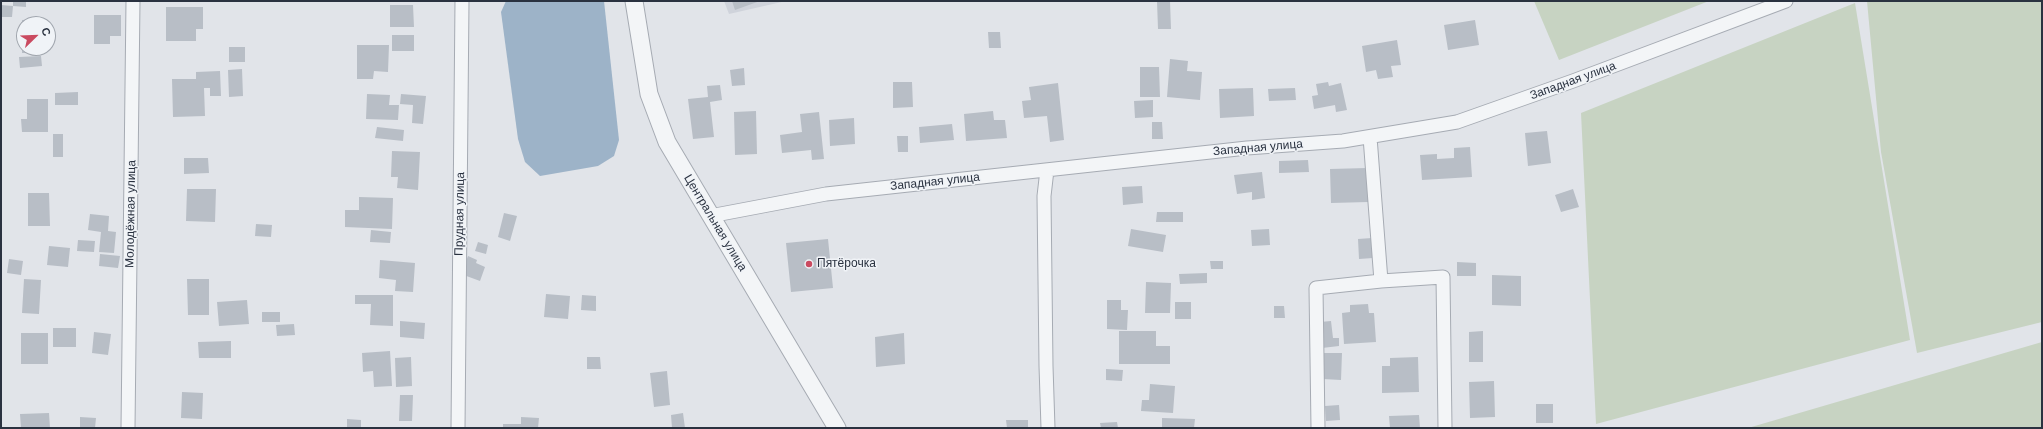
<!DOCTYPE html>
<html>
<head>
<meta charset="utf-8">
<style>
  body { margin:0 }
  #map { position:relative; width:2043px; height:429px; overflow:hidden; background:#e1e4e9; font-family:Arial,sans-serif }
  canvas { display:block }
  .frame { position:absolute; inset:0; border:2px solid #2a3240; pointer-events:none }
  .north { position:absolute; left:16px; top:16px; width:40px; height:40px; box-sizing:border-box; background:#f0f3f7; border:1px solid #a1a6ae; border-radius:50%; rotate:67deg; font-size:11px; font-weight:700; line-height:16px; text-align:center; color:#2a3240 }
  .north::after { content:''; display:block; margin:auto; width:14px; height:18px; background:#ca4a60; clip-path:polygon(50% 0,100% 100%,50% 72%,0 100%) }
</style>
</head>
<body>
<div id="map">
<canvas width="2043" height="429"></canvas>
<div class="frame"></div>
<div class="north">С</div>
</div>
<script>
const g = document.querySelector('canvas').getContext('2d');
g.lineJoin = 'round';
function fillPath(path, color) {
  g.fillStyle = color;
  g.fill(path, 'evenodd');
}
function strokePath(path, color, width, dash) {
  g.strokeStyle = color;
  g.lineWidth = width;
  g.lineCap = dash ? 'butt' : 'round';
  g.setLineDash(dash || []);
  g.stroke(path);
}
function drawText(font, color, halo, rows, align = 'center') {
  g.font = font + ' Arial,sans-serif';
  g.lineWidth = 3;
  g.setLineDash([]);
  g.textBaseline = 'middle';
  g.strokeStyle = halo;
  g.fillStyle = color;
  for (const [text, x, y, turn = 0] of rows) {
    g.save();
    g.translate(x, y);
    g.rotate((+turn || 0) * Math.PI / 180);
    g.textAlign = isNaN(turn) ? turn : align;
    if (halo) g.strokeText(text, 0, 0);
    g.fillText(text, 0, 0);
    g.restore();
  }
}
const built = new Path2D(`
  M724,1H786L729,14Z`);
const green = new Path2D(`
  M1534,1H1709L1559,60Z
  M1867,1H2042V322L1917,353L1881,152Z
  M1855,3L1910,340L1596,424L1581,113Z
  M2042,342V428H1748Z`);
const water = new Path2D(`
  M506,1H604L619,140L614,156L598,166L540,176L525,162L518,139L501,12Z`);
const building = new Path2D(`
  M13,1H26V7L13,6L12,17H1V5L13,6Z
  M732,1H760L735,10Z
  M1157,1H1170L1171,29H1158Z
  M390,5H413L414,27H390Z
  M166,7H203V29H196V41H166Z
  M94,15H121V36H110V44H94Z
  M45,19V24H24V48H45V53H22V20Z
  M1475,20L1479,45L1448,50L1444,25Z
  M988,32H1000L1001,48H989Z
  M392,35H414V51H392Z
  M1397,40L1401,65L1391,66L1393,77L1378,79L1376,70L1366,72L1362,46Z
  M357,45H389L388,72L374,71L373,79H357Z
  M229,47H245V62H229Z
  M41,56L42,66L20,68L19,57Z
  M1170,59L1188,61L1187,71L1202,72L1200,100L1167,97Z
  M1140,67H1159L1160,97H1140Z
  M744,68L745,85L732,86L730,70Z
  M242,69L243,96L229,97L228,70Z
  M220,71L221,96H210V88H204L205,116L173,117L172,79H196V72Z
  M893,82H912L913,107L893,108Z
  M1328,82L1329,86L1341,83L1347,110L1336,112L1335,105L1314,109L1312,96L1318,95L1316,84Z
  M1058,83L1064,140L1050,142L1047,116L1024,118L1022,101L1031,100L1029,87Z
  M720,85L722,100L710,102L714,137L693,139L688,99L708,97L707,86Z
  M1253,88L1254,116L1220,118L1219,89Z
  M1295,88L1296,100L1269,101L1268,89Z
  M78,92V105H55V93Z
  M367,94L390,95L389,105H399L398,120L366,119Z
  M401,94L426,96L423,124L412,123L413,105L400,104Z
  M27,99H48V132H22L21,119H27Z
  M1153,100V117L1135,118L1134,101Z
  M756,111L757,154L735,155L734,112Z
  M993,111L994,120H1005L1007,138L966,141L964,114Z
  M819,112L824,159L812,160L811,150L782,153L780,135L802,132L800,114Z
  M854,118L855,144L830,146L829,120Z
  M1152,122H1162L1163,139H1152Z
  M952,124L954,140L920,143L919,127Z
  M377,127L404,130L403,141L375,138Z
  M1547,131L1551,163L1528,166L1525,133Z
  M53,134H63V157H53Z
  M897,136H908V152H898Z
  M1470,147L1472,177L1422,180L1420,155L1437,154V159L1454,158V148Z
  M392,151L420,152L418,190L397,188L398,177H391Z
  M184,158H208L209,173L184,174Z
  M1308,160L1309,172L1279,173V161Z
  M1367,168L1368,202L1331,203L1330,169Z
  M1262,172L1265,198L1252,200V192L1237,194L1234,175Z
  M1142,186L1143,203L1123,205L1122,187Z
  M187,189H216L215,222L186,221Z
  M1573,189L1579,207L1561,212L1555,195Z
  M28,193H49L50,226H28Z
  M359,197L393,198L392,229L345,227V210H359Z
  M1157,212H1183V222H1156Z
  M504,213L517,216L510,241L498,237Z
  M90,214L109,216L108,231L116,232L114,253L99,252L101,232L88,230Z
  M256,224L272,225L271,237L255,236Z
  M1131,229L1166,235L1163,252L1128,246Z
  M1269,229L1270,245L1252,246L1251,230Z
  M371,230L391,232L390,243L370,242Z
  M1372,238L1373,258L1359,259L1358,239Z
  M828,239L833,288L791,292L786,243Z
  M78,240L95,241L94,252L77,251Z
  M478,242L488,245L486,254L475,251Z
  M49,246L70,248L68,267L47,265Z
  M100,254L120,256L118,268L99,266Z
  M468,256L477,260L476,263L485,267L480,281L461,274Z
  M9,259L23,261L21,275L7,273Z
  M380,260L415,263L413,292L395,291L396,280L379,278Z
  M1210,261H1223V269H1211Z
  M1457,262L1476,263V276H1457Z
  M1207,273V283L1180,284L1179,274Z
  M1492,275L1521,276V306L1492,305Z
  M24,279L41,280L39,314L22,313Z
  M187,279H209V315H188Z
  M1146,282L1171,283L1170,313H1145Z
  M546,294L570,296L568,319L544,317Z
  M355,295H393V326L370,325L371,304H355Z
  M582,295L596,296V311L581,310Z
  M247,300L249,324L219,326L217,302Z
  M1107,300H1121V310H1128L1127,330L1107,329Z
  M1175,302H1191V319H1175Z
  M1368,304L1369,313H1374L1376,342L1344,344L1342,313L1350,312V305Z
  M1274,306H1284L1285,318H1274Z
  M262,312H280V322H262Z
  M400,321L425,323L424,339L400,337Z
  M1331,321L1333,338H1339V346L1322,348L1320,322Z
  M294,324L295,335L277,336L276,325Z
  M53,328H76V347H53Z
  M1119,331H1156V346H1170V364H1119Z
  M1483,331V362H1469V332Z
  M94,332L111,334L108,355L92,353Z
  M21,333H48V364H21Z
  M904,333L905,364L876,367L875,337Z
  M231,341V358H199L198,342Z
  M390,351L392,386L374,387L373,371L363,372L362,353Z
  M1323,353H1342L1341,380L1323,379Z
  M411,357L412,386L396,387L395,358Z
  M587,357H600L601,369H587Z
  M1418,357L1419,392L1382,393V366H1390V358Z
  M1106,369L1123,370L1122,381L1106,380Z
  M667,371L670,405L654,407L650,373Z
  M1494,381L1495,417L1470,418L1469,382Z
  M1150,384L1175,386L1173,413L1141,411L1142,400H1149Z
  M182,392L203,393L202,419L181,418Z
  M400,395H413L412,421H399Z
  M1536,404H1553V423H1536Z
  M1339,405L1340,420L1326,421L1325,406Z
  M49,413L50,428H21L20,414Z
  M683,413L685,428H672L671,415Z
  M1419,415L1420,428H1390L1389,416Z
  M80,417L96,418L95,428H80Z
  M521,417L539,418L538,428H503V424H521Z
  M1162,418L1195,419L1194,428H1162Z
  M347,419L361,420V428L347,427Z
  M1006,420H1028V428H1007Z
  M1117,422L1118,428H1101L1100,423Z`);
const minor = new Path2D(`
  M1370,137L1381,281
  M1047,170L1044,196L1046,366L1048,428
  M710,216L826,194L1247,148L1343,141L1457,122L1573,81L1786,1
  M128,428L133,1
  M458,428L462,1
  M1318,428L1316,288L1381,281L1443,277L1445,428`);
const tertiary = new Path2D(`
  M634,1L649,94L667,142L837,428`);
const markers = [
  [809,264,4,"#ca4a60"]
];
const streetNames = [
  ["Западная улица",1573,81,-20],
  ["Западная улица",1258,148,-5],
  ["Западная улица",935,182,-6],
  ["Молодёжная улица",131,214,-89],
  ["Прудная улица",460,214,-89],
  ["Центральная улица",715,223,59]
];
const poiNames = [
  ["Пятёрочка",817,264]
];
fillPath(built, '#cfd3db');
fillPath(green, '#c7d3c2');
fillPath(water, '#9db3c8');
fillPath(building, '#b8bec6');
strokePath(minor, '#a6abb3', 15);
strokePath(tertiary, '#a6abb3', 19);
strokePath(minor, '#f3f5f7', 13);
strokePath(tertiary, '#f3f5f7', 17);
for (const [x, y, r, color] of markers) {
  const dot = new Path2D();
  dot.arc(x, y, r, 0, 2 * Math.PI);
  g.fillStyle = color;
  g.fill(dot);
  strokePath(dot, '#f0f3f7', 1.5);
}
drawText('12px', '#2a3240', '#f0f3f7', streetNames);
drawText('12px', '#2a3240', '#f0f3f7', poiNames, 'left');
</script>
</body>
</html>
